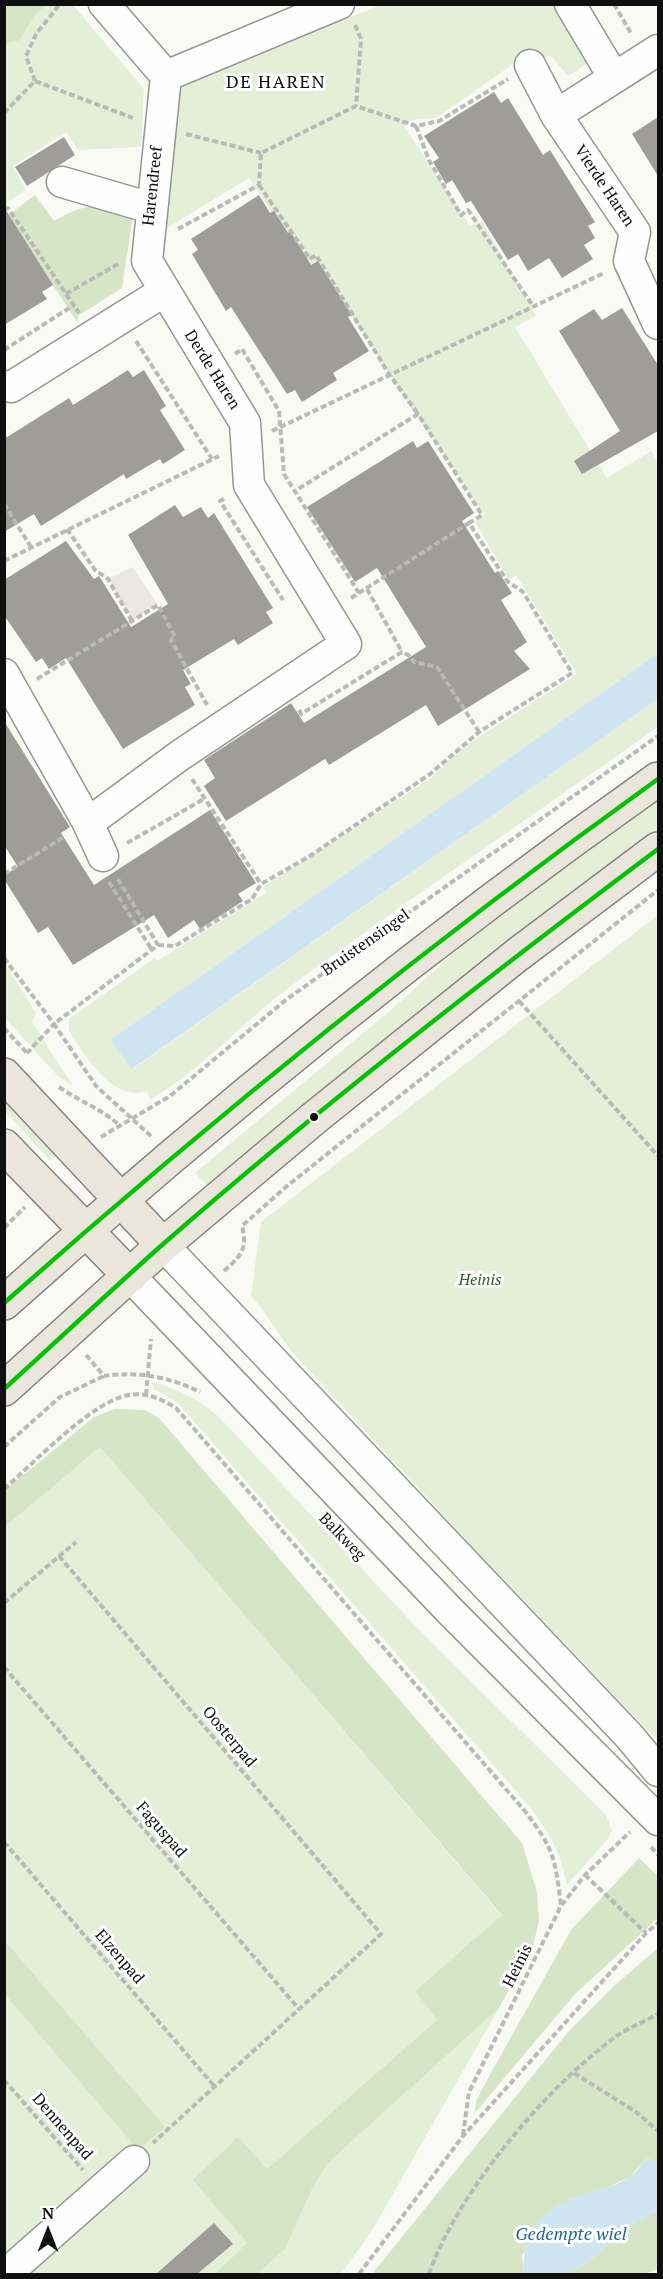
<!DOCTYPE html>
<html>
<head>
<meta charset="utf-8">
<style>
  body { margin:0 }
  #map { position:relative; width:663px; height:2279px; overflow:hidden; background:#fafaf5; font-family:"PT Serif",serif }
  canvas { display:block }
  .frame { position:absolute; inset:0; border:6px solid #0f0f0f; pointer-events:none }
  .north { position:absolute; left:18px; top:2201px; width:60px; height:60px; -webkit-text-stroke:4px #fff; paint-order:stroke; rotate:0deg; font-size:16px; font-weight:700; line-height:24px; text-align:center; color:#0f0f0f }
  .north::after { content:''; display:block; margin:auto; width:21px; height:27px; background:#0f0f0f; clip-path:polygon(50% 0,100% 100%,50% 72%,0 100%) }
</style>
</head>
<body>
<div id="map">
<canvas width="663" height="2279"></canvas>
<div class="frame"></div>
<div class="north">N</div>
</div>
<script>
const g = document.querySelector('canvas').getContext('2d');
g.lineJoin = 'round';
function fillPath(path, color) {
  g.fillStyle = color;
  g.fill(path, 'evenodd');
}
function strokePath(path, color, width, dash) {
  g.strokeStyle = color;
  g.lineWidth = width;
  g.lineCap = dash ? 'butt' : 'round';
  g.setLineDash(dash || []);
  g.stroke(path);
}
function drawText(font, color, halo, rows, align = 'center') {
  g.font = font + ' "PT Serif",serif';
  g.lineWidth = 6;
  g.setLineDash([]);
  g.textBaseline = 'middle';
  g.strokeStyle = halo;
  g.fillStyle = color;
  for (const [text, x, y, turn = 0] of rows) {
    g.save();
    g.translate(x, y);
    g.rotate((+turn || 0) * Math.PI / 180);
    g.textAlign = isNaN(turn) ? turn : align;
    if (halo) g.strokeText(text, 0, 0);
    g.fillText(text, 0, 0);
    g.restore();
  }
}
const green = new Path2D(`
  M46,5H73L144,89L141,147L78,150L66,132L13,166L26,190L5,204V44L20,39L34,16Z
  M380,5H559L595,59L568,76L550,55L532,66L526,55L436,118L412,120L404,126L470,226L482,221L536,316L515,327L607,478L651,451L658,463V653L110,1040L133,1069L658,699V727C536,813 412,897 291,986C243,1022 202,1069 150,1100L147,1091C111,1102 87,1056 69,1032V1019L155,958L157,961L266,893L263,887L431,778L462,748L577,674L516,575L509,580L475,522L485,515L411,408L321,268L308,269L249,178L157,234L173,100L181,88Z
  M658,794V830L516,937L209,1187L195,1173L391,1010L496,915Z
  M658,915V1741L483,1558L293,1353C278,1334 267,1314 251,1296L261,1222Z
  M5,964L36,1013L32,1022L73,1086L58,1076L5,1018Z
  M5,1098L56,1155L50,1161L5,1111Z
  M152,1382C179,1389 198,1399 219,1417L422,1633L606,1815L612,1830L608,1839L567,1885C560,1850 550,1834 529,1806L177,1402L154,1389Z
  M100,1447L502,1916L415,1991L437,2020L267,2169L224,2216L247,2243L215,2274H5V1527Z
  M499,2008L373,2229L341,2274H257L285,2249L313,2187L329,2162Z`);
const forest = new Path2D(`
  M5,4H46V5L34,16L20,40L5,44Z
  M35,195L54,221C87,202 97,204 133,216L122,288L78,316V323L7,216Z
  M115,1409L145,1410L159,1418L522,1843L537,1892L539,1921L533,1946L499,2008L329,2162L313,2187L285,2249L257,2274H215L247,2243L193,2180L238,2137L267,2169L437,2020L415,1991L502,1915L100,1447L5,1527V1490L94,1417Z
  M639,1858L658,1876V1918L574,1995L475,2113L476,2101L487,2080L571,1930Z
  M4,1940L165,2127L138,2150L5,1994Z
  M658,1948V2163L647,2158L630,2177L599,2191L570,2199L522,2255L524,2274H372L568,2032L614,1986Z
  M658,2210V2269L644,2274H565L588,2263L624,2228Z`);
const plaza = new Path2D(`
  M133,567L158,605L132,621L108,579Z`);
const water = new Path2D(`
  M658,653V699L132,1069L110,1040Z
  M647,2158L658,2163V2210L624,2228L588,2263L565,2274H524C521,2240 538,2211 571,2199C590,2191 610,2189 628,2178C635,2174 641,2165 647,2158Z`);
const building = new Path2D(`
  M494,92L501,103L508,98L543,155L550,150L595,222L588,226L595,238L584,245L593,259L562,278L549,258L528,271L518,254L508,260L471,201L466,203L452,180L446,184L433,162L439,158L424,136Z
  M658,117V176L632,134Z
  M64,137L75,155L27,186L15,167Z
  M259,195L270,213L274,211L288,233L290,231L311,265L318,261L352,315L348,317L369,351L333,373L337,380L302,402L295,390L287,394L231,307L226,311L192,254L198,250L191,239Z
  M4,207L53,285L42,292L47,299L4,325Z
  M622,308L658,365V431L582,474L574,461L620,431L559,331L594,309L602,320Z
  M128,370L133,377L144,370L166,406L160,410L185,450L163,464L160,459L126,479L124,474L41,526L34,514L4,532V439L69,398L73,405Z
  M413,441L417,448L428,441L474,513L462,521L495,573L498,571L512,593L501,600L527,642L514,651L530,669L438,726L426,705L329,765L325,759L226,821L204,786L215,778L204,760L291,703L304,723L426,647L377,568L355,582L307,507Z
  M175,505L183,517L201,507L208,518L214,513L273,608L266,612L273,623L238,645L234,639L183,670L191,684L185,687L195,705L123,749L66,658L49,669L42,658L36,662L4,615V580L66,541L94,579L99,576L131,627L168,604L128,535Z
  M4,721L70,827L61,833L94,885L210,810L256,883L238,894L243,901L200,929L194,920L168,938L154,915L73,965L48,927L38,933L4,879V875L18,867L4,845Z
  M214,2223L233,2244L197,2274H156Z`);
const path = new Path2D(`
  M614,4L632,35
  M355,25L361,39L356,106
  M35,81L26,56L36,34L60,4
  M4,113L35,81L133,118
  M416,126L429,160L461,215L468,210L533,306
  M186,134L261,153
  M259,185L310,259L316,255L389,374L418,414
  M4,209L8,208L79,313
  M178,229L259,185L261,153L356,106L416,126L439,121L508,79
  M66,294L120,263
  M136,341L212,459
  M4,350L74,305
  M235,354L242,349L279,411L284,474L359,593
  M272,431L604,273
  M224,499L220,501L283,600
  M4,504L31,547
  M67,529L95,570L108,579L132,621
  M4,561L219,456
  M367,589L402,652
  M351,598L469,523
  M37,679L158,605L175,637L171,640L207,705
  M299,710L301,714L402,652L410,656L414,662L437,667L479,732
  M192,779L261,884
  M127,843L204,799
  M4,874L64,837
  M118,879L158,945L54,1024L96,1086L152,1137
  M109,882L152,950
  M158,945L175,946L252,899L261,884L310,856L430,774L479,732L572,673L523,592L507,581L469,523L482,515L418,414L295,491
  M4,958L54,1024L27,1053
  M519,1001L658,1156
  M4,1028L27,1053
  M59,1087C79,1101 100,1108 119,1125
  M101,1137L170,1096L287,999L658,736
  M4,1228L25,1207
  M224,1271C241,1256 248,1249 242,1226L287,1186L658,890
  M86,1355L104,1376C139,1371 169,1377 200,1392
  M146,1395L151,1339
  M4,1447L60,1397L104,1376
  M4,1489C34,1463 92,1401 129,1395C146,1392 162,1399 176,1408L524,1810C554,1849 555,1857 561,1906
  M59,1556L381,1934L153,2143
  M4,1603L76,1542
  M4,1667L299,2009
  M4,1842L215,2087
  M651,1847L658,1855
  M585,1875L646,1933
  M574,2073L636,2112L658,2131
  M4,2080L83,2170
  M463,2135L469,2092L561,1906L585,1875L630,1832
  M359,2274L463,2136L646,1933L658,1923
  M429,2274C457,2193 545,2089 614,2038C627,2028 644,2022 658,2014`);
const minor = new Path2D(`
  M570,4L613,76
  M658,50L556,115L635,232L629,261L658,324
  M530,65L556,115
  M166,76L339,4
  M62,182L151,208
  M4,386L11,387L163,292
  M4,674L88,823L179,756L346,644L249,485L245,423L147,261L166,76L104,4
  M88,823L103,856
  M163,1245L630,1737L658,1771
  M130,1276L450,1611L658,1820
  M6,2274L134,2161`);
const major = new Path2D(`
  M4,1075L163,1245
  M4,1146L130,1276
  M4,1303C212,1116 430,940 658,779
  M4,1389L163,1245L313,1119L517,955L658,849`);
const bus1 = new Path2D(`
  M4,1303C214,1117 431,942 658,779
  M4,1389C57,1341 109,1292 162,1245C321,1106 489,976 658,849`);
const markers = [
  [314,1117,5,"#0f0f0f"]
];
const streetNames = [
  ["Harendreef",153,186,-84],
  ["Vierde Haren",604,186,56],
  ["Derde Haren",212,370,58],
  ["Bruistensingel",366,943,-35],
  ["Balkweg",342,1537,46],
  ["Oosterpad",229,1737,50],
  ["Faguspad",161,1830,49],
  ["Elzenpad",119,1957,49],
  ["Heinis",518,1966,-63],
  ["Dennenpad",62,2127,49]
];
const parkNames = [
  ["Heinis",480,1280]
];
const neighbourhoodNames = [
  ["DE HAREN",276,83]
];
const waterNames = [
  ["Gedempte wiel",571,2235]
];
fillPath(green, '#e5eed7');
fillPath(forest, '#d6e5c6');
fillPath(plaza, '#eae8e1');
fillPath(water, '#cfe6f2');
fillPath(building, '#9e9d9a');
strokePath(minor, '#959593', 33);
strokePath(major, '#828280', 36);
strokePath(path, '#b9b9b8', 4, [6, 3]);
strokePath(minor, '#fefefe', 30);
strokePath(major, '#ebe6dc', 33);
strokePath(bus1, '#04c304', 4.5);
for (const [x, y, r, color] of markers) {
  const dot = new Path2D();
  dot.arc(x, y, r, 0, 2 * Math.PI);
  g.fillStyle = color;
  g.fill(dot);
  strokePath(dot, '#fff', 2);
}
drawText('16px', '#0f0f0f', '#fff', streetNames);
drawText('italic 16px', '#346026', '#fff', parkNames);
g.letterSpacing = '1.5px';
drawText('18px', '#0f0f0f', '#fff', neighbourhoodNames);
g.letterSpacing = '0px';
drawText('italic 18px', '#256793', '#fff', waterNames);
</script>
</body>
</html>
